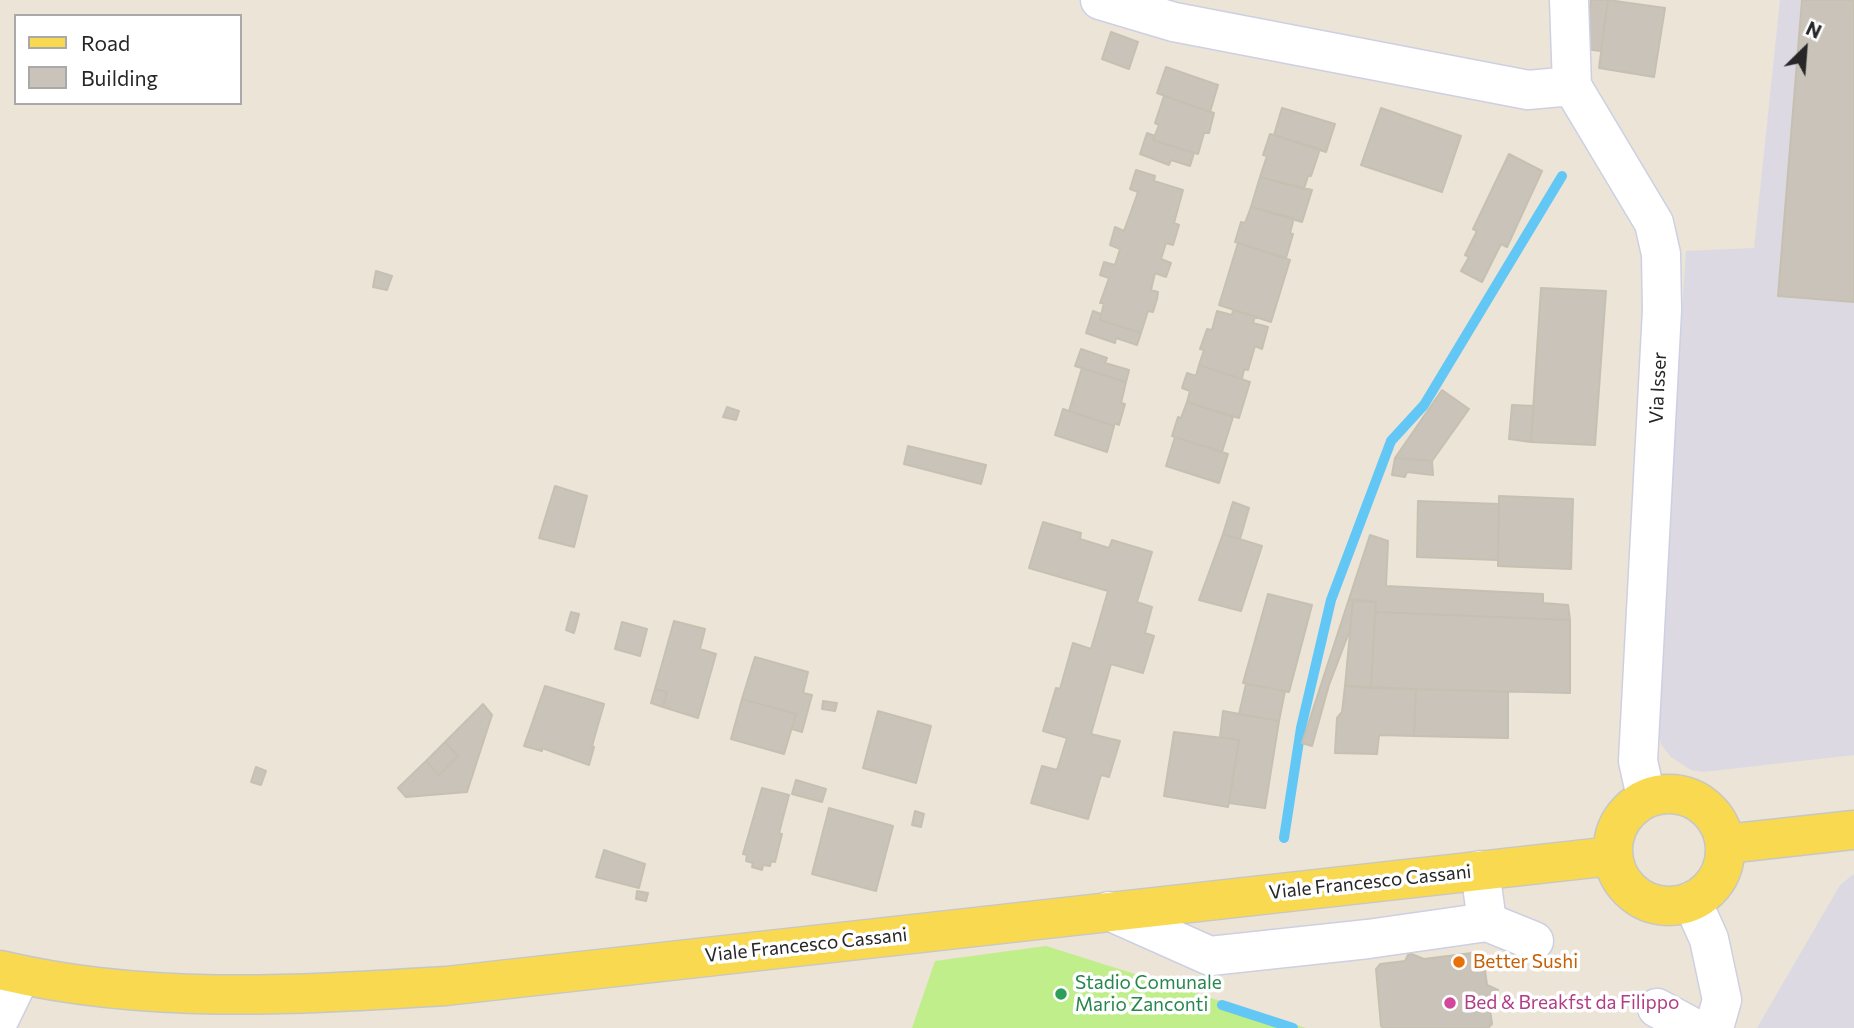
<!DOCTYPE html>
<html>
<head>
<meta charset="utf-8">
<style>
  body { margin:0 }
  #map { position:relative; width:1854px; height:1028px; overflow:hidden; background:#ebe4d7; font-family:Commissioner,sans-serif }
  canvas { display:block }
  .legend { position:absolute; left:14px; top:14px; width:228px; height:91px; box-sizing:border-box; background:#fff; border:2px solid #a9a9a9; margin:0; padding:9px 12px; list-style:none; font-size:21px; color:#272727 }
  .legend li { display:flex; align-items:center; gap:14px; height:35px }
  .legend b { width:35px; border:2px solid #a9a9a9 }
  .north { position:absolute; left:1770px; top:14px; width:70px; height:70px; -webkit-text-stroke:5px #fff; paint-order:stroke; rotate:25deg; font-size:19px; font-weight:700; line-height:28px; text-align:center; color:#272727 }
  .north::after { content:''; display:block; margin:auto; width:24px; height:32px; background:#272727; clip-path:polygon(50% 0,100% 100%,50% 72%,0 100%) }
</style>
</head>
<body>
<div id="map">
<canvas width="1854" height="1028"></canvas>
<ul class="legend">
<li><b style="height:9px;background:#f8d950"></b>Road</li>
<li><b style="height:19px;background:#c9c3ba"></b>Building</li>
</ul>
<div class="north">N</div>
</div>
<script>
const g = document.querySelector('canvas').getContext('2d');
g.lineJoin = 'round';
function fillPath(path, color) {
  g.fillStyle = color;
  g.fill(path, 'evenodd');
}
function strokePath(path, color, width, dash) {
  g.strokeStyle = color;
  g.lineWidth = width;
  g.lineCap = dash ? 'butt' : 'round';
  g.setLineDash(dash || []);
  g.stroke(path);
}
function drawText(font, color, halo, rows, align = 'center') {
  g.font = font + ' Commissioner,sans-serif';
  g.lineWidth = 7;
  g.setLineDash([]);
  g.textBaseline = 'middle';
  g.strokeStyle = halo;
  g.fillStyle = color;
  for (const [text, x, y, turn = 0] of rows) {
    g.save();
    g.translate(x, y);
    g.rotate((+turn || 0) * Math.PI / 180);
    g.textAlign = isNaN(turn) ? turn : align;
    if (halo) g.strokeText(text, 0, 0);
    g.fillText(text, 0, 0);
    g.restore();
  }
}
const industrial = new Path2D(`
  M1780,0H1854V755L1703,772L1691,770L1671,757L1662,746L1654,721L1686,251L1754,248Z
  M1854,874V1028H1757L1840,885Z`);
const pitch = new Path2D(`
  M1046,946L1306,1028H912L935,961Z`);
const stream = new Path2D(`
  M1284,838L1301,728L1331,600L1391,441L1424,405L1562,176
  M1222,1005L1293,1028`);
const building = new Path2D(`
  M1591,0H1613H1608L1601,51L1584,49Z
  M1608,0L1665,8L1654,77L1599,68Z
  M1802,0H1854V302L1778,296Z
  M1111,32L1138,42L1129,69L1102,59Z
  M1166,67L1218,85L1210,112L1157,93Z
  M1164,96L1214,113L1209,133H1204L1198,154L1153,140L1159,125L1155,123Z
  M1282,108L1335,124L1326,152L1274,135Z
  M1381,108L1461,136L1442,192L1361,165Z
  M1147,133L1155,136L1153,140L1194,153L1190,166L1171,160L1169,165L1140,154Z
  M1270,134L1320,149L1311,176H1308L1304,189L1260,177L1267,156L1263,155Z
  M1509,154L1542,171L1507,247L1501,244L1482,282L1461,271L1469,257L1465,255L1477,231L1473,229Z
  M1136,170L1155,176L1154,181L1183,190L1174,223L1179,225L1173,245L1166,243L1161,259L1171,263L1166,277L1155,273L1151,290L1158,292L1157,299L1153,312L1148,311L1141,333L1100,320L1104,303H1100L1109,278L1100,275L1104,262L1115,265L1120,249L1110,245L1115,227L1124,231L1138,192L1130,189Z
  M1260,177L1312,190L1302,222L1251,207Z
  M1251,207L1294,218L1290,233L1293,234L1286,258L1235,242L1241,222L1245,223Z
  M1238,243L1290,260L1271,322L1219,305Z
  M376,271L392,276L387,290L373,287Z
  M1541,288L1606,291L1595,445L1531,442Z
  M1233,310L1255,316L1253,323L1268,327L1262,349L1255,346L1248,370L1244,369L1242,379L1199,365L1204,350L1200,349L1207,329L1212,330L1217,311L1232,315Z
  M1093,311L1101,314L1100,320L1141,333L1137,345L1116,338L1115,343L1086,333Z
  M1081,349L1107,358L1105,363L1129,370L1126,382L1075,366Z
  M1199,365L1250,382L1239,418L1187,402L1190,391L1182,388L1187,373L1196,376Z
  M1082,368L1126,382L1121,403L1125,404L1119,425L1115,423L1114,426L1069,411Z
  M1442,390L1469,409L1432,461L1395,458Z
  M1187,402L1233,417L1222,452L1172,436L1178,417L1181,418Z
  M1512,405L1534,406L1531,442L1509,439Z
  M727,407L739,411L736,420L723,417Z
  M1063,409L1114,426L1107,452L1055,435Z
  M1175,437L1228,454L1219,483L1166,466Z
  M908,446L986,465L981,484L904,464Z
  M1395,458L1432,461L1433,475L1407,472L1405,477L1392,475Z
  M555,486L587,496L574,547L539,538Z
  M1499,496L1573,499L1571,569L1498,566Z
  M1418,501L1499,504L1498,560L1417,557Z
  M1233,502L1249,508L1240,539L1223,534Z
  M1043,522L1081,533L1080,539L1109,548L1112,540L1152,552L1137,602L1152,607L1145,633L1154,636L1143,673L1111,664L1091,734L1120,741L1109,777L1101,775L1088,819L1031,803L1042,766L1057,770L1067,738L1043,731L1056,688L1060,689L1073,643L1091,649L1108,591L1029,568Z
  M1223,534L1262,546L1241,611L1199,600Z
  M1370,535L1388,541L1386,586L1543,594V603L1568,605L1570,620L1375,612L1376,602L1349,599Z
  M1268,594L1312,605L1289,692L1243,683Z
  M1349,599L1353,601L1350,630L1329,685L1312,746L1302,743Z
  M1353,601L1376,602L1371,688L1345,686Z
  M571,612L579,614L574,633L566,630Z
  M1375,612L1570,620V693L1371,688Z
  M674,621L705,629L700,649L716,654L698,718L663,707L667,692L655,689Z
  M622,622L647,629L640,656L615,649Z
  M755,657L808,672L803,693L812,695L802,732L792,729L796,714L742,699Z
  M1246,684L1285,691L1279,721L1239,714Z
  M545,686L604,704L592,746L594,747L589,765L542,748V751L524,746Z
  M1345,686L1416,689L1414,736L1379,735L1377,754L1335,753L1337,718L1342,712Z
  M655,689L667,692L663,707L651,703Z
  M1416,689L1508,692V738L1414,736Z
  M742,699L796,714L784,754L731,739Z
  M823,701L837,703L835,711L822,709Z
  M483,704L492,715L467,792L406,797L398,788L426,761L439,775L458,756L445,742Z
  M878,711L931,726L916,783L863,768Z
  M1223,711L1279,721L1265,808L1229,803L1239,740L1220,737Z
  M1174,732L1239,740L1228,807L1164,796Z
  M445,742L458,756L439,775L426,761Z
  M256,767L266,771L261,785L251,782Z
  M796,780L826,789L822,802L792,794Z
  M762,788L789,795L779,833L782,834L775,862L771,861L770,866L763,865L762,870L752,867L753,863L746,861L747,855L743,854Z
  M829,808L893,826L876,891L812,874Z
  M915,811L924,814L921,827L912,825Z
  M604,850L645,864L639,888L596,877Z
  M637,891L648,893L646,901L636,899Z
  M1480,952L1483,956L1487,985L1498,990L1490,1010L1492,1024L1488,1028H1383L1381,1026L1376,969L1380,964L1405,961L1409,953L1424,959Z`);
const minor = new Path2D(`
  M1100,0L1174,22L1528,90L1572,86
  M1569,0L1572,86L1654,223L1661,254L1662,310L1638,761L1646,797
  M1692,901L1709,939L1722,1000L1714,1028
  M1109,911L1210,956L1368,939L1487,922L1480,870
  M1487,922L1534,941
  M1657,1008L1694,1028
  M0,1018L21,975`);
const major = new Path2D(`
  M1613 850a56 56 0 1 1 112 0a56 56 0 1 1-112 0Z
  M1726,844L1854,830
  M0,970C146,1005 297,995 446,986L1612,856`);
const markers = [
  [1459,962,7,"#e8710a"],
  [1061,994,7,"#2e9e5b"],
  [1450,1003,7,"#d1479c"]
];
const streetNames = [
  ["Via Isser",1658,388,-87],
  ["Viale Francesco Cassani",1370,882,-6],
  ["Viale Francesco Cassani",806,945,-6]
];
const foodNames = [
  ["Better Sushi",1473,962]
];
const leisureNames = [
  ["Stadio Comunale",1075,983],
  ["Mario Zanconti",1075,1005]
];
const hotelNames = [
  ["Bed & Breakfst da Filippo",1464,1003]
];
fillPath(industrial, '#dcd9e3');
fillPath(pitch, '#bfee8b');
strokePath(stream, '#63c7f5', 10);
fillPath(building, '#c9c3ba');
strokePath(building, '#c6c0b1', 2);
strokePath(minor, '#cdd0e2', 41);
strokePath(major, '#c7c7c7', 41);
strokePath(minor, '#fff', 38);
strokePath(major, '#f8d950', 38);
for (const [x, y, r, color] of markers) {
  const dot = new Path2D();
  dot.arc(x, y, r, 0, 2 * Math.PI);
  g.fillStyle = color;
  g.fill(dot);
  strokePath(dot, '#fff', 2.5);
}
drawText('19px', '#272727', '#fff', streetNames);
drawText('19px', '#c56008', '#fff', foodNames, 'left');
drawText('19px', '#27864d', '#fff', leisureNames, 'left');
drawText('19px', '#b23c85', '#fff', hotelNames, 'left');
</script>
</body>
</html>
